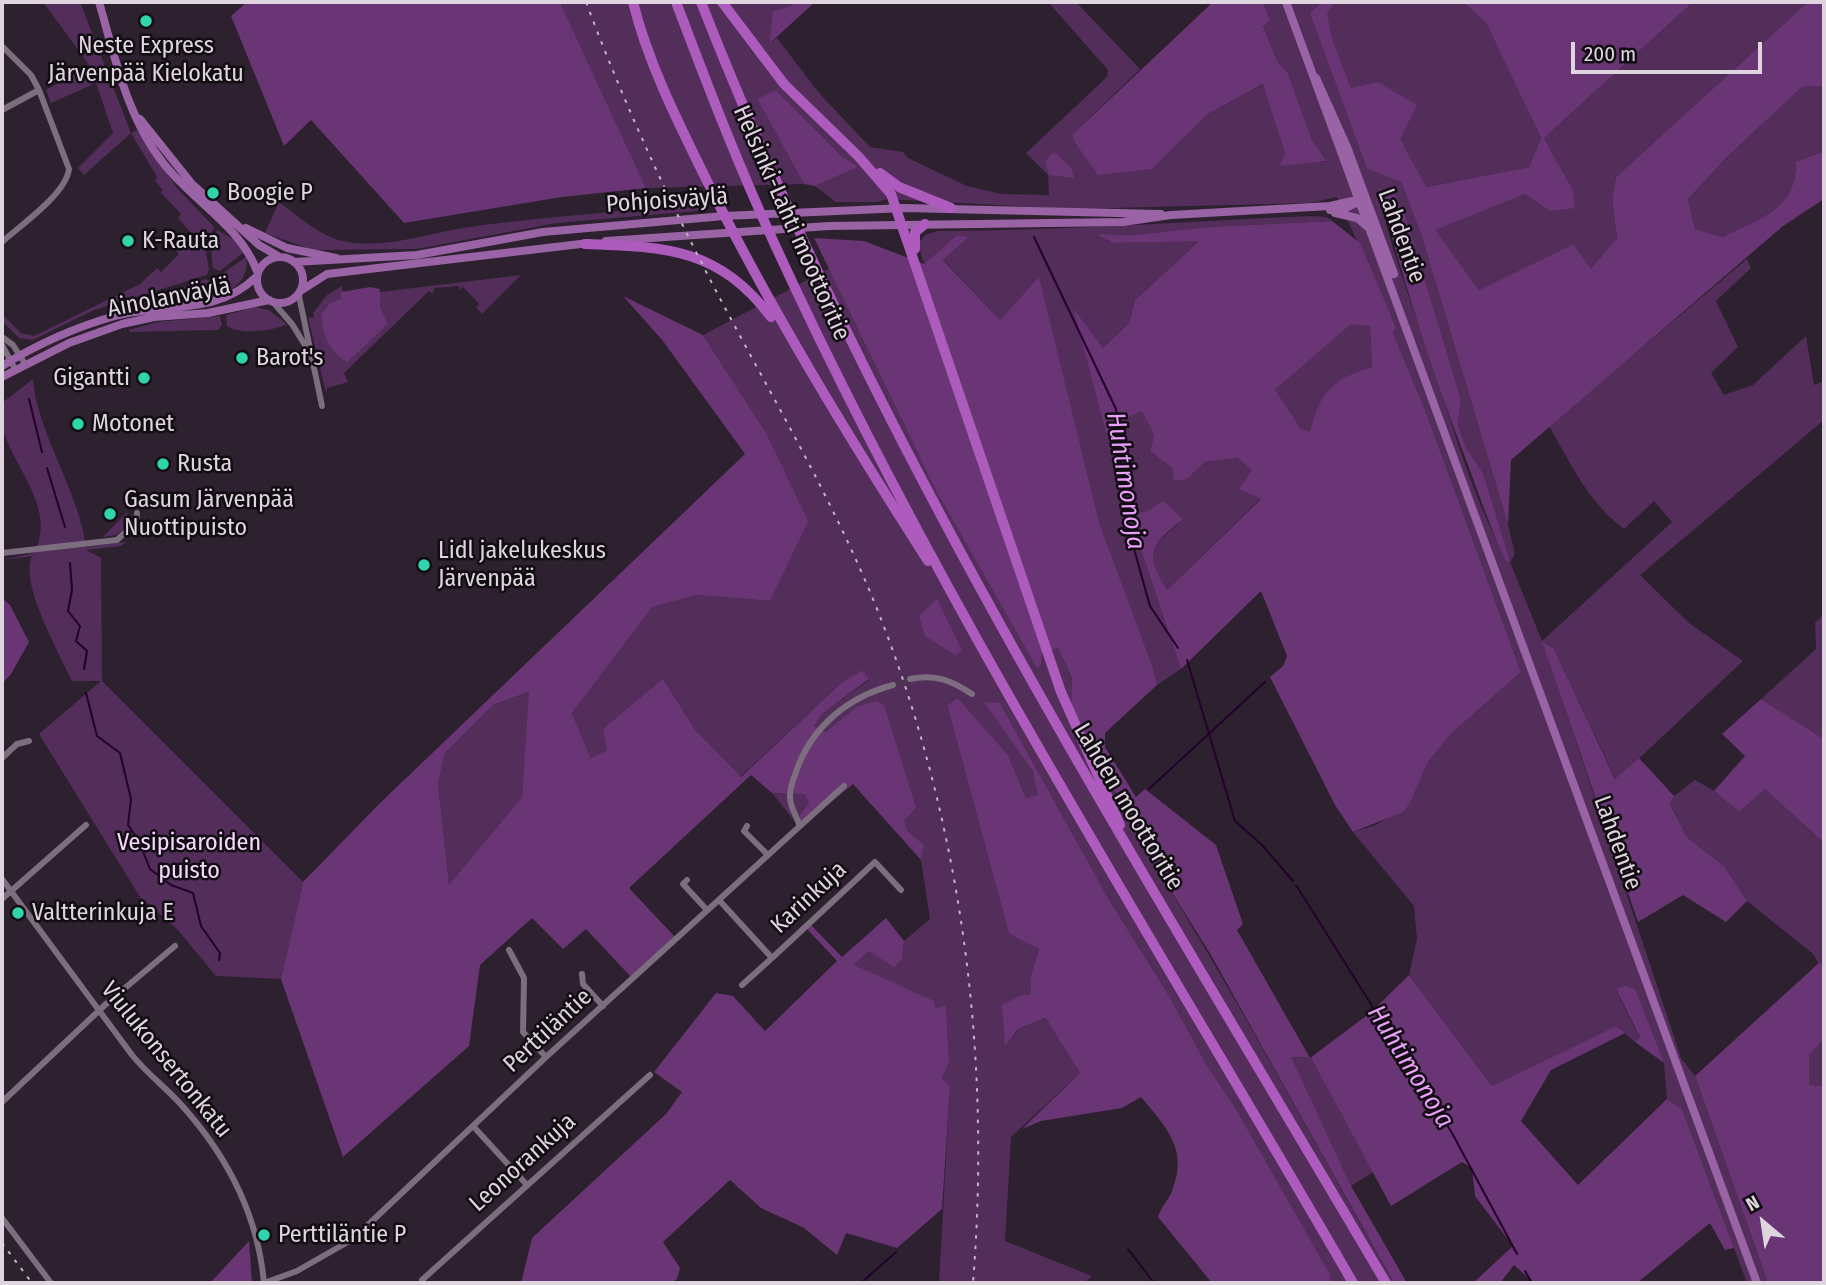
<!DOCTYPE html>
<html>
<head>
<meta charset="utf-8">
<style>
  body { margin:0 }
  #map { position:relative; width:1826px; height:1285px; overflow:hidden; background:#2d202f; font-family:"Fira Sans Condensed",sans-serif }
  canvas { display:block }
  .frame { position:absolute; inset:0; border:4px solid #ded5df; pointer-events:none }
  .north { position:absolute; left:1728px; top:1187px; width:70px; height:70px; -webkit-text-stroke:5px #120c13; paint-order:stroke; rotate:331deg; font-size:19px; font-weight:700; line-height:28px; text-align:center; color:#ded5df }
  .north::after { content:''; display:block; margin:auto; width:24px; height:32px; background:#ded5df; clip-path:polygon(50% 0,100% 100%,50% 72%,0 100%) }
  .scale { position:absolute; left:1571px; top:42px; width:191px; height:32px; box-sizing:border-box; border:4px solid #ded5df; border-top:0; padding-left:9px; font-size:21px; line-height:24px; white-space:nowrap; color:#ded5df; -webkit-text-stroke:5px #120c13; paint-order:stroke }
</style>
</head>
<body>
<div id="map">
<canvas width="1826" height="1285"></canvas>
<div class="frame"></div>
<div class="north">N</div>
<div class="scale">200 m</div>
</div>
<script>
const g = document.querySelector('canvas').getContext('2d');
g.lineJoin = 'round';
function fillPath(path, color) {
  g.fillStyle = color;
  g.fill(path, 'evenodd');
}
function strokePath(path, color, width, dash) {
  g.strokeStyle = color;
  g.lineWidth = width;
  g.lineCap = dash ? 'butt' : 'round';
  g.setLineDash(dash || []);
  g.stroke(path);
}
function drawText(font, color, halo, rows, align = 'center') {
  g.font = font + ' "Fira Sans Condensed",sans-serif';
  g.lineWidth = 5;
  g.setLineDash([]);
  g.textBaseline = 'middle';
  g.strokeStyle = halo;
  g.fillStyle = color;
  for (const [text, x, y, turn = 0] of rows) {
    g.save();
    g.translate(x, y);
    g.rotate((+turn || 0) * Math.PI / 180);
    g.textAlign = isNaN(turn) ? turn : align;
    if (halo) g.strokeText(text, 0, 0);
    g.fillText(text, 0, 0);
    g.restore();
  }
}
const green = new Path2D(`
  M43,2H80L131,133L137,130L177,188L214,227L206,250L209,270L207,275L94,310L33,340L19,338L2,321V314L21,333L34,336L140,284L157,268L161,272L179,254L175,249L191,233L178,218L181,214L161,193L163,190L155,181L157,177L131,133L84,175L78,168L113,133L96,83L51,103L46,90L90,66Z
  M560,2H796L771,42L777,38L819,93L870,147L903,152L908,158L967,186L1001,194L1049,195L1048,175L1026,153L1107,77L1108,70L1048,2H1076L1140,69L1073,134L1152,169L1208,114L1264,84L1285,155L1325,162L1312,140L1288,73L1279,64L1263,25L1270,20L1263,2H1322L1310,13L1401,182L1421,234L1508,525L1515,554L1510,562L1542,641L1672,522L1654,501L1624,529C1588,502 1571,464 1549,426L1747,259L1751,268L1716,301L1738,347L1711,373L1724,395L1753,385L1806,336L1814,385L1824,381V420L1640,575L1689,623L1743,661L1616,780L1554,649L1543,642L1681,1058L1695,1076L1768,1283H1747L1682,1109L1667,1099L1664,1063L1616,990L1640,1038L1635,1042L1616,1026L1492,1086L1409,975L1417,939L1414,906L1353,832L1376,825L1410,803L1428,762L1451,734L1521,672L1426,412L1393,333L1396,326L1337,197L1310,203L1072,209L887,199L877,202H836L815,186L858,167L842,156L776,90L757,99L804,184L646,188ZM1378,188L1461,400L1458,425L1466,448L1483,473L1509,562C1473,502 1454,429 1432,363C1413,306 1389,247 1378,188Z
  M1335,2H1463L1486,23L1541,138L1529,167L1425,187L1399,139L1351,88L1332,38L1326,13Z
  M1693,2H1808L1616,177L1612,199L1617,238L1591,270L1573,244L1479,290L1434,230L1525,194L1550,211L1573,190L1544,138Z
  M1824,86V151L1796,162C1796,210 1761,217 1723,237L1695,229L1688,199L1727,157L1802,87Z
  M710,197L708,206L696,211L557,223L416,249L313,250L265,233L279,202C298,216 320,236 343,241C385,250 428,233 470,227C550,215 631,214 710,197Z
  M1312,216L1327,217L1332,221L1208,227L1133,235L1102,234L1099,237L1114,243L1200,240L1135,300L1129,323L1103,348L1074,311L1122,488V420L1143,410L1154,435L1150,451L1187,479L1205,462L1239,458L1252,470L1261,498L1166,591C1145,546 1149,550 1183,519L1148,511L1129,514L1181,669L1157,685L1100,525L1039,278L1000,320L943,259L967,237L957,235L924,264L918,244L925,235L938,231C1063,231 1187,221 1312,216Z
  M217,230L233,239L244,252L220,271L213,268C211,254 210,241 217,230Z
  M246,257C250,276 237,288 221,295L217,277Z
  M830,268L936,489L1041,664L1042,653L1058,648L1072,680L1071,704L1111,789C1130,802 1135,833 1147,853C1235,993 1312,1139 1394,1283H1331L1330,1274L1236,1109L1205,1062L1171,999L1108,898L1000,703H985L1033,772L1039,795L1026,798L1008,755L958,698L947,705L1009,934L1039,948L1030,978L1031,995L1012,1039L1018,1029L1047,1018L1080,1073L1011,1137L1005,1241L1092,1276L1084,1283H939L950,1086L942,1078L949,1062L946,1006L934,1009L854,965L869,951L902,959L904,941L930,919L921,860L924,845L907,830L856,707L826,732L814,726L822,714L869,680L862,670L841,683L740,777L696,731L663,679L607,750L591,758L572,713L652,606L696,595L770,601L765,431L703,335Z
  M521,275L482,314L476,307L479,304L463,287L460,290L459,286L434,288L433,294L429,291L344,373L348,382L327,388L326,393L308,317L314,318L313,313L327,295L342,286L348,362L388,324L380,306V292Z
  M206,279L213,283L215,292L212,293L216,297L128,308Z
  M255,307L269,310L287,324C274,331 240,335 227,326L226,315Z
  M220,316L222,325L218,330L130,332L129,330L157,322Z
  M1351,323L1370,326L1372,367C1334,377 1318,395 1310,433L1301,429L1274,391Z
  M33,379C37,434 79,490 86,547L126,542L121,546L86,550L101,558L102,681L303,882L281,979L216,976L177,929L140,897L39,734L101,681H72C60,654 19,584 32,556L2,560L34,553C58,508 12,468 2,425C0,419 2,410 2,403Z
  M127,512V526L116,535L103,537Z
  M1824,614V739L1761,699L1816,649L1815,623Z
  M530,692L522,797L449,886L438,783L445,753L493,705Z
  M1695,780L1714,791L1739,812L1765,789L1824,843V972L1813,954L1747,901L1724,866L1687,837L1670,803L1674,796Z
  M772,793L804,794L809,803L800,815V828Z
  M1824,1039V1086L1809,1085V1055Z
  M1290,1057L1311,1058L1373,1172L1351,1186Z`);
const forest = new Path2D(`
  M247,2H560L646,188L562,197L404,223L311,120L284,146L231,16Z
  M796,2H815L770,43L773,11L790,7Z
  M1213,2H1263L1270,20L1263,26L1279,64L1288,73L1312,140L1326,161L1279,166L1285,154L1263,84L1208,114L1152,169L1098,175L1074,141L1073,134Z
  M1322,2H1335L1327,13L1332,38L1351,88L1378,82L1417,105L1400,139L1426,187L1529,167L1541,138L1486,23L1463,2H1693L1544,138L1573,190L1575,208L1550,211L1525,194L1435,230L1479,290L1573,244L1591,269L1617,238L1612,199L1616,177L1808,2H1824V86L1802,87L1727,157L1688,199L1695,229L1723,237C1761,217 1796,210 1796,162L1824,151V199L1783,226L1511,460L1508,525L1421,234L1401,182L1367,168L1310,13Z
  M776,90L842,156L858,167L815,186L804,184L757,99Z
  M1054,152L1071,168L1074,178L1049,175L1045,161Z
  M1378,188L1395,194L1406,219L1461,400L1458,425L1466,448L1483,473L1510,562L1506,561C1490,527 1478,492 1465,457C1431,369 1403,279 1378,188Z
  M1332,221L1360,243L1396,327L1393,333L1426,412L1521,672L1451,734L1428,762L1410,803L1403,812L1353,832L1335,805L1270,677L1283,666L1287,656L1261,591L1181,669L1129,514L1148,511L1163,501L1183,519C1150,546 1144,551 1167,590L1261,499L1239,489L1252,470L1238,458L1205,462L1187,479L1174,481L1172,468L1150,451L1154,435L1142,411L1122,420V492L1073,308L1103,348L1129,323L1135,300L1199,241L1114,243L1098,236L1102,234L1133,235L1208,227ZM1351,324L1370,326L1372,367C1333,378 1319,393 1310,432L1301,429L1275,390Z
  M957,235L968,237L943,260L1000,320L1039,277L1100,525L1152,666L1157,685L1105,733V747L1136,797L1145,789L1216,845L1243,924L1237,930L1310,1058L1370,1013L1409,975L1492,1086L1616,1026L1625,1033L1551,1070L1521,1121L1578,1185L1667,1099L1682,1109L1734,1248L1725,1250L1710,1223L1637,1283H1534L1514,1265L1500,1283H1473L1513,1246L1475,1196L1472,1168L1462,1162L1391,1206L1311,1058L1291,1057L1351,1186L1407,1283H1394L1211,955L1136,835L1121,796L1111,789L1088,747L1071,704L1072,679L1058,648L1042,653L1041,664L1037,668L936,490L814,238L864,241L924,264Z
  M370,287L380,289V306L388,324L348,362C329,352 323,335 321,315L330,303L341,299V292Z
  M623,296L703,335L765,431L808,521L770,601L696,595L652,607L572,713L591,758L607,750L603,729L663,679L696,731L741,777L841,683L862,670L869,679L822,714L814,726L826,732L856,707L877,701L884,705L916,808L904,820L907,830L924,845L921,860L853,784L800,828V815L809,803L804,794L772,793L751,775L629,888L675,937L632,978L586,929L563,949L532,918L480,965L469,1046L343,1157L281,979L303,882L379,804L745,454L663,341ZM529,692L522,797L449,885L438,783L445,753L493,705Z
  M2,598L10,605L29,642L11,674L2,684Z
  M937,599L962,651L955,655L925,636L919,616Z
  M1542,641L1554,649L1615,779L1639,758L1674,796L1670,804L1687,837L1724,866L1747,901L1726,922L1683,895L1638,922Z
  M958,698L1008,755L1026,798L1038,795L1033,772L984,702L1000,703L1108,898L1171,999L1205,1062L1236,1109L1330,1274L1331,1283H1212L1158,1217C1161,1206 1170,1199 1173,1188C1188,1148 1165,1126 1141,1097L1122,1108L1041,1121L1022,1129L1080,1073L1046,1018L1018,1029L1005,1046L1002,1005L1022,995H1031L1030,978L1039,949L1009,934L947,705Z
  M1761,699L1824,739V843L1765,789L1739,812L1714,791L1745,756L1722,734Z
  M886,918L904,941L902,959L894,967L869,951L854,965L934,1001L935,1009L946,1005L949,1062L942,1078L950,1086L942,1209L897,1248L846,1233L837,1255L804,1228L761,1208L730,1180L663,1242L680,1268L677,1279L672,1283H521L532,1238L666,1114L682,1092L654,1072L716,993L733,996L765,1031L837,961L807,929L811,925L842,957Z
  M1820,962L1824,972V1039L1809,1055V1085L1824,1086V1283H1768L1695,1076Z
  M1626,986L1635,989L1664,1063L1635,1042L1640,1037L1616,989Z
  M249,1241L252,1283H210Z`);
const stream = new Path2D(`
  M1034,237L1116,409L1127,524L1150,606L1178,648
  M29,399L42,452
  M47,468L65,527
  M70,563L72,590L68,611L80,626L76,641L87,651L84,669
  M1187,660L1235,821L1263,846L1293,881
  M86,693L97,736L120,753L131,799L128,825L139,841L150,869L171,885L193,893L201,926L220,953L219,960
  M1149,789L1265,682
  M1296,885L1452,1133L1517,1254
  M1128,1249L1154,1283
  M1525,1271L1532,1283
  M861,1283L896,1252`);
const minorTunnel = new Path2D(`
  M893,685L910,679`);
const minor = new Path2D(`
  M2,46L31,75L39,90L69,169C66,194 21,225 2,242
  M2,110L39,90
  M299,296L322,406
  M272,301L292,324L308,350
  M2,337L13,345L25,364
  M2,345L15,369
  M2,553L117,540L136,522L137,513
  M910,679C935,674 951,680 972,694
  M2,758L17,744L29,741
  M799,824C797,818 793,811 791,804C788,793 792,783 796,772C811,727 848,697 893,685
  M747,826L744,831L768,855
  M2,879L132,1055C148,1075 169,1090 185,1109C229,1159 258,1218 264,1283
  M687,880L683,884L707,910
  M2,899L86,825
  M719,900L772,958L875,862L901,890
  M509,950L524,978L523,1032L546,1057
  M582,974L583,984L603,1006
  M742,985L772,958
  M2,1102L106,1004L175,946
  M473,1126L527,1185
  M2,1218L51,1283
  M422,1280L650,1075
  M264,1283L297,1271L353,1239L546,1057L844,786`);
const major = new Path2D(`
  M99,2C115,57 127,118 164,164C193,201 240,226 257,271
  M1286,2L1757,1283
  M1316,78L1347,147L1394,274
  M140,119L192,184L259,245L278,256
  M1330,210L1346,208L1364,199
  M1335,213L1357,218L1370,229
  M246,228L287,248L336,258
  M606,241L829,226L1123,222L1171,215L1330,206L1366,198
  M257 280a23 23 0 1 1 46 0a23 23 0 1 1-46 0Z
  M294,262L417,255L543,232L724,216L904,208L1161,214
  M302,290L327,274L589,243
  M2,366C36,345 76,327 115,316C167,302 216,316 256,277
  M2,377L69,343L122,324L154,317L208,313L269,300`);
const highway = new Path2D(`
  M633,2C648,63 678,122 706,179C772,312 848,436 928,561
  M676,2C707,84 738,165 775,245C940,605 1155,940 1353,1283
  M701,2C878,455 1140,865 1386,1283
  M722,2L784,84L858,156L891,194L1061,692L1120,825
  M880,173L899,187L951,208
  M585,244C665,247 718,247 771,317
  M915,249V232L925,224`);
const rail = new Path2D(`
  M586,2C623,101 666,195 715,289C767,388 824,484 868,587C960,806 992,1047 973,1283
  M2,1243L32,1283`);
const markers = [
  [146,21,7,"#2fd4aa"],
  [213,193,7,"#2fd4aa"],
  [128,241,7,"#2fd4aa"],
  [242,358,7,"#2fd4aa"],
  [144,378,7,"#2fd4aa"],
  [78,424,7,"#2fd4aa"],
  [163,464,7,"#2fd4aa"],
  [110,514,7,"#2fd4aa"],
  [424,565,7,"#2fd4aa"],
  [18,913,7,"#2fd4aa"],
  [264,1235,7,"#2fd4aa"]
];
const poiNames = [
  ["Neste Express",146,46,"center"],
  ["Järvenpää Kielokatu",146,74,"center"],
  ["Boogie P",227,193],
  ["K-Rauta",142,241],
  ["Barot's",256,358],
  ["Gigantti",130,378,"right"],
  ["Motonet",92,424],
  ["Rusta",177,464],
  ["Gasum Järvenpää",124,500],
  ["Nuottipuisto",124,528],
  ["Lidl jakelukeskus",438,551],
  ["Järvenpää",438,579],
  ["Valtterinkuja E",32,913],
  ["Perttiläntie P",278,1235]
];
const streetNames = [
  ["Pohjoisväylä",667,201,-4],
  ["Helsinki-Lahti moottoritie",791,223,66],
  ["Lahdentie",1401,236,70],
  ["Ainolanväylä",169,298,-11],
  ["Lahden moottoritie",1128,807,59],
  ["Lahdentie",1617,843,70],
  ["Karinkuja",809,898,-43],
  ["Perttiläntie",548,1031,-43],
  ["Viulukonsertonkatu",166,1060,51],
  ["Leonorankuja",523,1163,-42]
];
const parkNames = [
  ["Vesipisaroiden",189,843],
  ["puisto",189,871]
];
const waterNames = [
  ["Huhtimonoja",1125,481,81],
  ["Huhtimonoja",1410,1067,58]
];
fillPath(green, '#532e5b');
fillPath(forest, '#693574');
strokePath(stream, '#25002d', 2);
strokePath(minorTunnel, '#483b49', 6, [6, 3]);
strokePath(minor, '#7c6d7f', 6);
strokePath(major, '#9963a5', 8);
strokePath(highway, '#ad5cbe', 10);
strokePath(rail, '#c1b7c2', 2, [3.5, 7]);
for (const [x, y, r, color] of markers) {
  const dot = new Path2D();
  dot.arc(x, y, r, 0, 2 * Math.PI);
  g.fillStyle = color;
  g.fill(dot);
  strokePath(dot, '#120c13', 2.5);
}
drawText('24px', '#ded5df', '#120c13', poiNames, 'left');
drawText('24px', '#ded5df', '#120c13', streetNames);
drawText('24px', '#f6d8fd', '#120c13', parkNames);
drawText('italic 26px', '#ea9ffa', '#120c13', waterNames);
</script>
</body>
</html>
